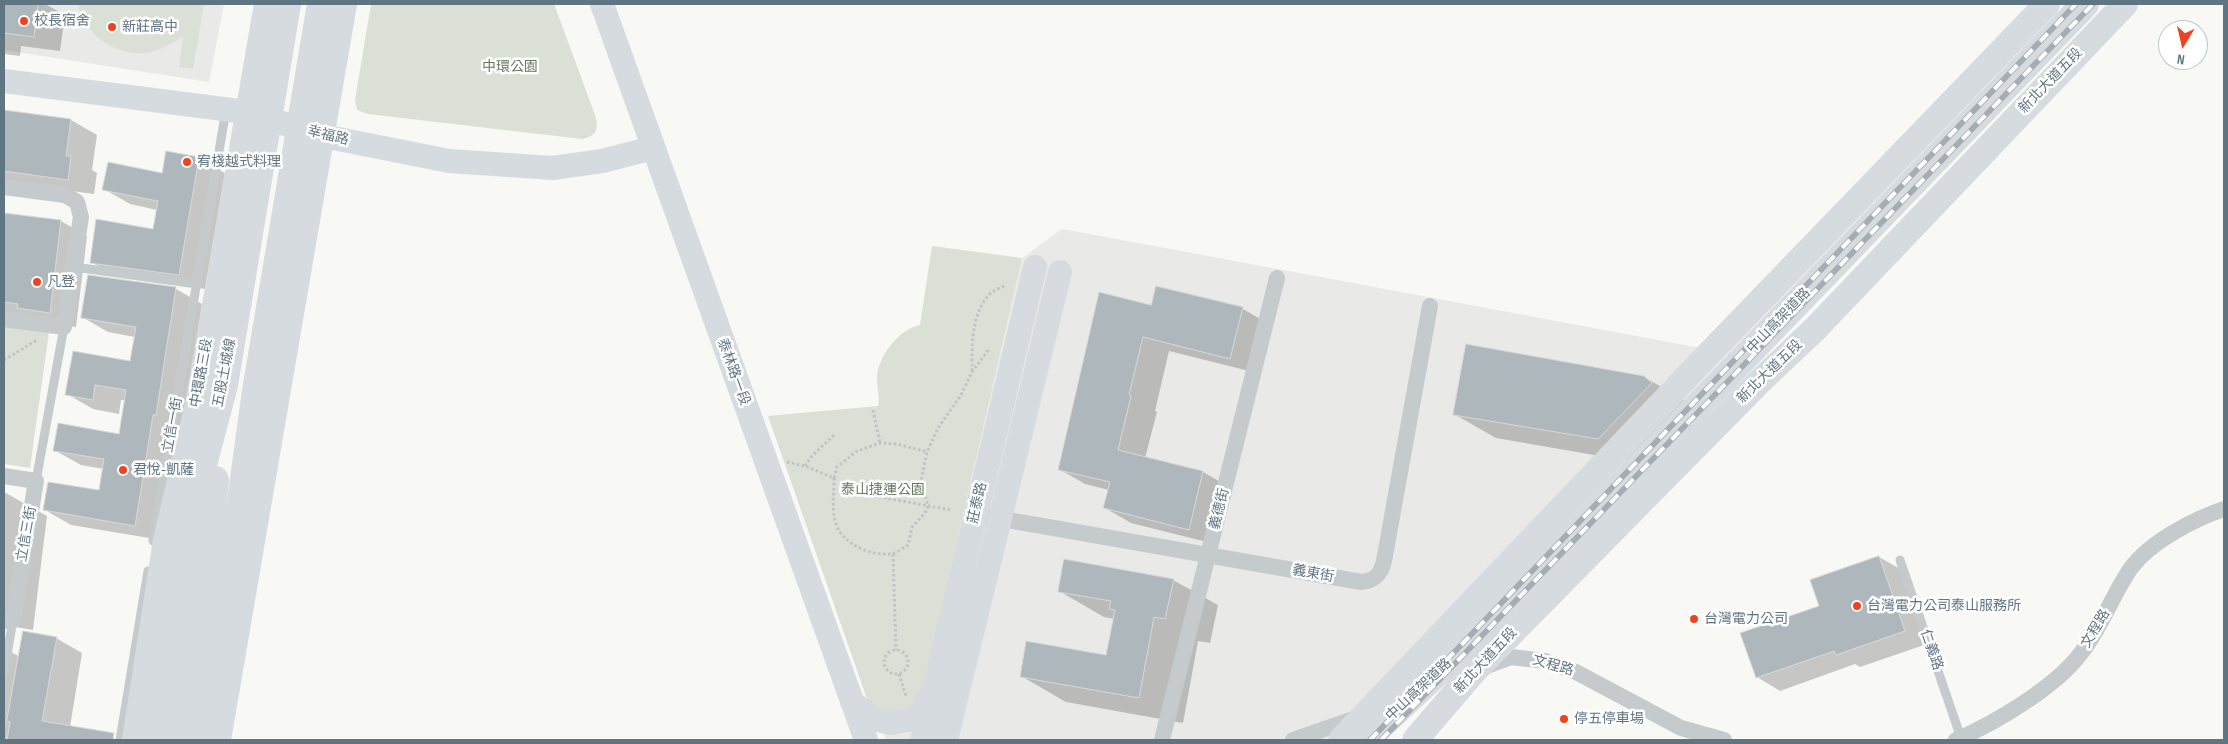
<!DOCTYPE html>
<html>
<head>
<meta charset="utf-8">
<style>
  body { margin:0 }
  #map { position:relative; width:2228px; height:744px; overflow:hidden; background:#f8f8f5; font-family:"Sofia Sans Condensed",sans-serif }
  canvas { display:block }
  .frame { position:absolute; inset:0; border:5px solid #607582; pointer-events:none }
  .north { position:absolute; left:2158px; top:20px; width:50px; height:50px; box-sizing:border-box; background:#fff; border:1px solid #bfc8cd; border-radius:50%; rotate:189deg; font-size:14px; font-weight:700; line-height:20px; text-align:center; color:#607582 }
  .north::after { content:''; display:block; margin:auto; width:18px; height:22px; background:#f0421d; clip-path:polygon(50% 0,100% 100%,50% 72%,0 100%) }
</style>
</head>
<body>
<div id="map">
<canvas width="2228" height="744"></canvas>
<div class="frame"></div>
<div class="north">N</div>
</div>
<script>
const g = document.querySelector('canvas').getContext('2d');
g.lineJoin = 'round';
function fillPath(path, color) {
  g.fillStyle = color;
  g.fill(path, 'evenodd');
}
function strokePath(path, color, width, dash) {
  g.strokeStyle = color;
  g.lineWidth = width;
  g.lineCap = dash ? 'butt' : 'round';
  g.setLineDash(dash || []);
  g.stroke(path);
}
function drawText(font, color, halo, rows, align = 'center') {
  g.font = font + ' "Sofia Sans Condensed","Noto Sans TC",sans-serif';
  g.lineWidth = 5;
  g.setLineDash([]);
  g.textBaseline = 'middle';
  g.strokeStyle = halo;
  g.fillStyle = color;
  for (const [text, x, y, turn = 0] of rows) {
    g.save();
    g.translate(x, y);
    g.rotate((+turn || 0) * Math.PI / 180);
    g.textAlign = isNaN(turn) ? turn : align;
    if (halo) g.strokeText(text, 0, 0);
    g.fillText(text, 0, 0);
    g.restore();
  }
}
const built = new Path2D(`
  M4,4H224L209,82L4,50Z
  M1062,229L1074,231L1701,348L1326,740H886L873,709L922,694L1022,258Z`);
const green = new Path2D(`
  M78,4H204L193,69L179,67L183,37C170,44 159,52 144,53C114,55 84,34 78,4Z
  M371,4H554L595,115C599,129 597,136 582,139L368,114L357,110L355,100Z
  M932,246L1022,258L922,694L904,714L873,709L866,696L768,416L878,406C880,396 877,388 877,378C878,356 898,330 920,325Z
  M4,326L49,332L30,468L4,464Z`);
const shadow = new Path2D(`
  M4,4H45L65,15L60,51L21,46L20,56L4,54Z
  M4,112L71,120L97,135L92,170L97,173L94,194L4,182Z
  M198,158L225,173L205,289L118,277L91,262L154,230L157,210L130,204L104,189L163,175Z
  M4,214L61,221L87,236L76,327L45,323L4,313Z
  M89,277L176,289L202,304L183,430L161,540L71,525L45,510L100,492L104,469L81,465L54,450L120,435L125,400H121L119,414L93,409L67,394L131,363L135,337L108,332L82,317Z
  M1152,306L1243,309L1269,324L1257,373L1169,351L1155,411L1157,412L1145,458L1203,472L1229,487L1215,544L1131,523L1105,508L1109,490L1085,484L1059,469Z
  M1644,377L1686,401L1640,463L1496,438L1454,414Z
  M4,492L47,516L33,630L4,625Z
  M1879,557L1902,570L1927,644L1860,667L1855,664L1780,691L1757,677Z
  M1173,580L1218,605L1210,643L1198,641L1183,723L1066,702L1021,676L1107,657L1115,619L1104,617L1059,591Z
  M56,638L82,653L70,727L97,732L111,740H4V648L20,657Z`);
const building = new Path2D(`
  M4,4H38L34,37L4,33Z
  M4,110L71,119L66,156H71L68,180L4,171Z
  M166,151L199,157L179,275L90,263L96,219L153,229L158,201L102,190L108,162L162,173Z
  M4,213L61,220L50,313L17,308L18,304L4,302Z
  M88,275L176,287L156,415H153L135,526L43,510L48,482L99,490L104,459L53,451L58,423L119,434L126,390L95,385L93,400L65,395L73,351L130,361L136,327L81,318Z
  M1156,286L1243,307L1230,359L1143,337L1129,395L1131,396L1118,450L1203,471L1189,530L1103,508L1110,482L1058,470L1099,292L1151,305Z
  M1466,344L1644,376L1652,383L1598,439L1453,415Z
  M1879,556L1905,631L1836,655L1834,651L1756,678L1740,633L1819,606L1810,580Z
  M1064,559L1174,579L1165,619L1154,617L1139,698L1020,677L1026,641L1106,655L1115,610L1109,609L1111,601L1058,592Z
  M23,631L57,637L42,721L114,733L113,740H7L10,722L7,721Z`);
const path = new Path2D(`
  M4,360L37,340
  M972,371C972,346 971,316 988,296C991,291 999,289 1004,286
  M873,410L880,443
  M787,462L805,466L834,478L837,467L857,451L880,443L897,444L927,452
  M805,466L812,456L834,435
  M834,478C834,492 832,508 835,521C841,544 870,556 891,554C897,553 903,548 908,545L912,527L925,513L928,506L921,481L927,452L938,428L961,395L972,372L990,348
  M864,494L951,510
  M893,554L896,650
  M884 662a12 12 0 1 1 24 0a12 12 0 1 1-24 0Z
  M899,674L906,696`);
const lane = new Path2D(`
  M74,267L197,284
  M36,481L64,327
  M153,541L226,110
  M1900,560L1961,738
  M4,672L13,620
  M120,740L148,571`);
const street = new Path2D(`
  M4,187L65,195L77,202L81,217L64,327L4,319
  M4,476L36,481L13,620L4,621
  M991,517L1361,582C1375,581 1381,574 1384,561L1430,306
  M1484,667L1511,657L1545,661L1576,672L1681,728L1724,740
  M1162,740L1277,278
  M1293,740L1359,717
  M1956,740C1995,723 2056,687 2081,653C2102,627 2112,595 2131,568C2150,542 2194,519 2224,509`);
const secondary = new Path2D(`
  M602,4L866,740
  M4,81L247,112L323,136L449,161L553,168L602,161L653,148
  M852,702L876,720L892,723L911,719L923,710L931,696
  M134,740L165,540L197,404L266,4
  M219,740L345,4
  M922,740L1035,267
  M946,740L1060,272`);
const primary = new Path2D(`
  M1341,740L1707,356L2047,4
  M1415,740L1476,669L1759,382L1815,329L2125,4`);
const highway = new Path2D(`
  M153,740L193,503L224,385L287,4
  M177,740L203,588L215,480
  M200,740L239,516L256,391L321,4
  M1365,740L1473,639L2085,4`);
const rail = new Path2D(`
  M1370,740L2076,4
  M1381,740L2093,4`);
const markers = [
  [24,21,5,"#f0421d"],
  [112,27,5,"#f0421d"],
  [187,162,5,"#f0421d"],
  [37,282,5,"#f0421d"],
  [123,470,5,"#f0421d"],
  [1857,606,5,"#f0421d"],
  [1694,619,5,"#f0421d"],
  [1564,719,5,"#f0421d"]
];
const poiNames = [
  ["校長宿舍",34,21],
  ["新莊高中",122,27],
  ["宥棧越式料理",197,162],
  ["凡登",47,282],
  ["君悅-凱薩",133,470],
  ["台灣電力公司泰山服務所",1867,606],
  ["台灣電力公司",1704,619],
  ["停五停車場",1574,719]
];
const parkNames = [
  ["中環公園",510,67],
  ["泰山捷運公園",883,490]
];
const streetNames = [
  ["新北大道五段",2051,81,-46],
  ["幸福路",328,136,14],
  ["中山高架道路",1779,321,-46],
  ["泰林路一段",733,372,70],
  ["新北大道五段",1770,372,-44],
  ["中環路三段",202,373,-80],
  ["五股土城線",225,373,-79],
  ["立信一街",173,425,-80],
  ["莊泰路",978,503,-77],
  ["義德街",1220,509,-76],
  ["立信三街",27,534,-80],
  ["義東街",1313,574,10],
  ["文程路",2096,629,-59],
  ["仁義路",1931,650,71],
  ["新北大道五段",1486,661,-47],
  ["文程路",1553,666,16],
  ["中山高架道路",1419,690,-43]
];
fillPath(built, '#e9e9e8');
fillPath(green, '#dae0d5');
fillPath(shadow, '#0003');
fillPath(building, '#aeb7bc');
strokePath(building, '#d9d9d7', 1);
strokePath(path, '#c0c3c5', 3, [2.5, 2.5]);
strokePath(lane, '#c5cacd', 9);
strokePath(street, '#c5cacd', 16);
strokePath(secondary, '#d5dbde', 24);
strokePath(primary, '#d5dbde', 26);
strokePath(highway, '#d5dbde', 28);
strokePath(rail, '#a5adb2', 5.5);
strokePath(rail, '#fff', 4, [11]);
for (const [x, y, r, color] of markers) {
  const dot = new Path2D();
  dot.arc(x, y, r, 0, 2 * Math.PI);
  g.fillStyle = color;
  g.fill(dot);
  strokePath(dot, '#fff', 2);
}
drawText('14px', '#607582', '#fff', poiNames, 'left');
drawText('14px', '#667a60', '#fff', parkNames);
drawText('14px', '#607582', '#fff', streetNames);
</script>
</body>
</html>
